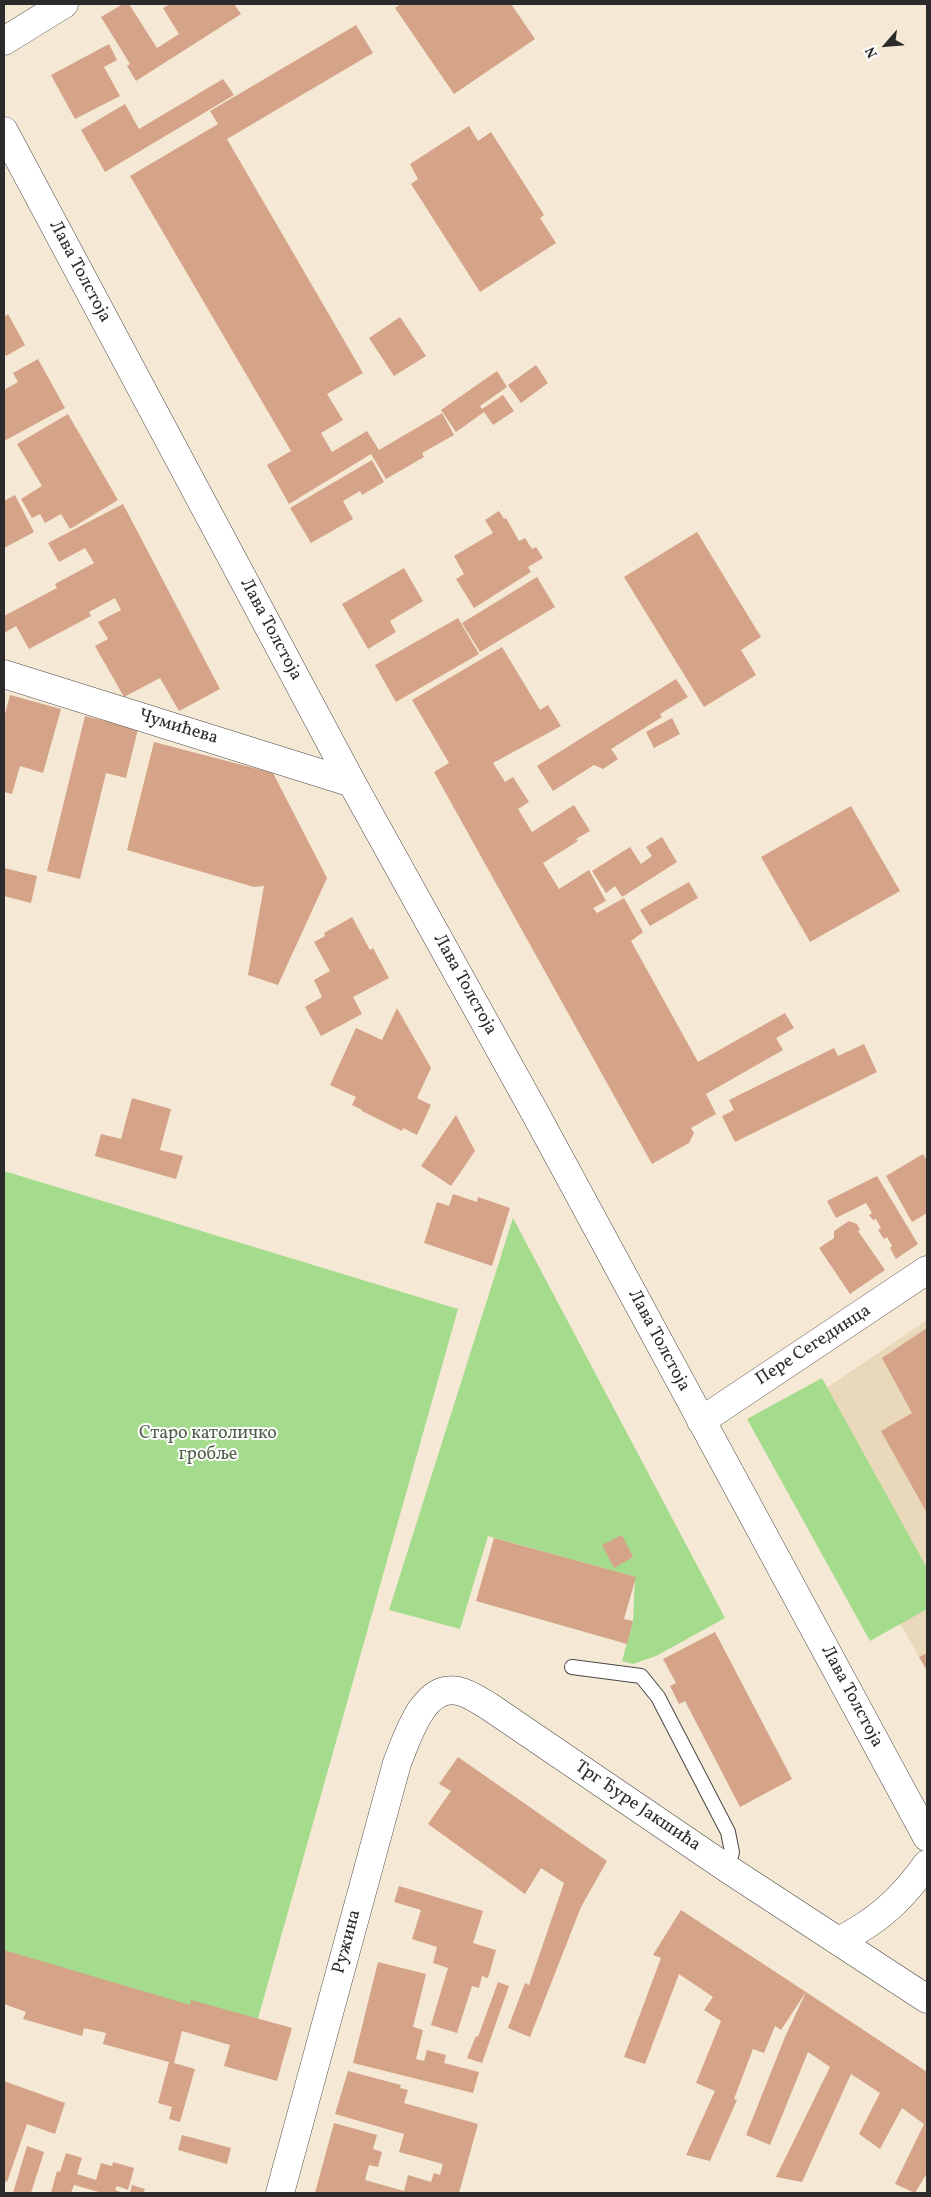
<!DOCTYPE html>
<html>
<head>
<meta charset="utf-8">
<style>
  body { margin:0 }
  #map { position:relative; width:931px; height:2197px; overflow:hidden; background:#f5e9d5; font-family:Vollkorn,serif }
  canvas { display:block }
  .frame { position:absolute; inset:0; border:5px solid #2b2b2b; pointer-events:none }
  .north { position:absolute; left:861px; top:20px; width:50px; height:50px; -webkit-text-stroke:4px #fff; paint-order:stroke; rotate:243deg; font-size:14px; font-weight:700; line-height:20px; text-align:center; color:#2b2b2b }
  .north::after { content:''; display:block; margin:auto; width:18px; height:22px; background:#2b2b2b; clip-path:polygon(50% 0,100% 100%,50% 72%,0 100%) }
</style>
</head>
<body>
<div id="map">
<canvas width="931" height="2197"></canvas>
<div class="frame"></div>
<div class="north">N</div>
</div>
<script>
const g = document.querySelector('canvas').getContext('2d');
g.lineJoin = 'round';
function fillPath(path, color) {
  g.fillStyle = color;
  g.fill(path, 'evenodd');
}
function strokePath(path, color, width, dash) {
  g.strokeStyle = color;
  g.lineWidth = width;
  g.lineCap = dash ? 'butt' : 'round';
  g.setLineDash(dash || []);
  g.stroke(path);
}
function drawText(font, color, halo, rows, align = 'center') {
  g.font = font + ' Vollkorn,serif';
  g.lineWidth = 4;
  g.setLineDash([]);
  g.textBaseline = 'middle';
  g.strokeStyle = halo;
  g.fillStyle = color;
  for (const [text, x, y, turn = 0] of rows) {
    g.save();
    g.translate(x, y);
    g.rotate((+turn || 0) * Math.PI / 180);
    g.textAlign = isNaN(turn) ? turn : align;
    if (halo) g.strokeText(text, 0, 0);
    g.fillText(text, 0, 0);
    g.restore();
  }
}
const built = new Path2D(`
  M927,1320V1653L919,1657L785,1416Z`);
const green = new Path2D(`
  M4,1171L458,1309L253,2036L4,1964Z
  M513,1218L725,1618L656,1656L633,1664L622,1661L633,1621L635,1577L488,1536L460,1629L389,1610Z
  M822,1378L927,1568V1609L870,1641L747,1419Z`);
const building = new Path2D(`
  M123,4H129L157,48L179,34L163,8L170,4H234L241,14L136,81L127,66L130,64L101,17Z
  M401,4H511L535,39L454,94L395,8Z
  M356,25L373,53L227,139L363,373L327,394L343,420L321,433L332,452L367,431L379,450L442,413L454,435L422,453L424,457L386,479L371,454L289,504L267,465L291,451L130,176L218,124L210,111Z
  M109,44L117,60L104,67L120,96L75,119L51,75Z
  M223,79L234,95L105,172L81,130L125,104L139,129Z
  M469,126L478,141L491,132L544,215L540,218L556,243L480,292L411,184L418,179L410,164Z
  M8,314L25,345L6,356L4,352V317Z
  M400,317L426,356L394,376L369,338Z
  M38,359L65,408L4,441V390L18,382L13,373Z
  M536,365L548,383L521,403L508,385Z
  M497,371L507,387L480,406L482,409L503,395L514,411L493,425L484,412L456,432L441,410Z
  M68,414L118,500L70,529L61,514L45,523L40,514L32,518L21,499L42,486L17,444Z
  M372,460L384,482L362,495L360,491L343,501L353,519L311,543L290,508Z
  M15,495L34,532L4,548V501Z
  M123,504L220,689L179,711L160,678L124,697L95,646L108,639L98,622L121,610L115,598L89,612L91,616L29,649L16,626L4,633V616L57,588L55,584L94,563L85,548L59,562L48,543Z
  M499,511L504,519L506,518L519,541L525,538L532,549L536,547L543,558L528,567L531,572L474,608L456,579L464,574L454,556L493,533L485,520Z
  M697,532L761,637L741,650L756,675L704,707L624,577Z
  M404,568L423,601L390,621L396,632L368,649L342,604Z
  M537,577L555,607L480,652L462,623Z
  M458,618L479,654L396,702L375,665Z
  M502,647L540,710L548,705L561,726L493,763L505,782L513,777L529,802L518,809L532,832L574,805L590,831L576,839L578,841L543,863L559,889L589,870L606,901L593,908L597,913L624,898L643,932L631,941L698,1062L785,1013L794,1028L776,1038L783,1050L706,1094L716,1114L691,1128L694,1133L689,1143L652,1164L434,772L449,763L412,700Z
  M676,679L688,697L660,714L662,717L611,749L618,759L603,769L594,765L553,791L537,766Z
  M10,695L61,709L43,773L20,766L12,794L4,792V718Z
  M85,716L138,729L126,778L106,773L80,879L47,871Z
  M672,718L680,734L654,748L646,732Z
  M154,742L273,773L327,878L278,985L248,975L264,886L254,887L127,850Z
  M851,806L900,891L810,942L761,857Z
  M662,837L677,862L622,897L615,886L606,893L592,871L630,847L641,864L652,856L646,847Z
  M4,868L37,876L31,903L4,896Z
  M689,882L698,898L650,926L640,910Z
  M352,917L370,950L373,948L389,978L353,997L362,1014L321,1036L305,1007L322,997L314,980L330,971L314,942L325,936L324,933Z
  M397,1008L431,1068L417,1098L431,1105L417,1135L403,1128L402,1131L362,1111V1110L352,1105L356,1097L330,1085L356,1028L382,1040Z
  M864,1044L877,1072L735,1142L722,1116L734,1110L729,1100L834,1048L838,1056Z
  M132,1098L171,1109L160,1150L183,1156L176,1179L95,1156L101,1134L121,1139Z
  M456,1115L475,1151L451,1186L421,1166Z
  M923,1154L927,1161V1213L912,1222L886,1176Z
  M877,1176L918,1244L896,1259L890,1248L892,1246L887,1237L884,1239L878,1230L881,1228L876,1219L873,1220L869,1215L872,1213L866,1203L836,1218L827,1201Z
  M453,1194L477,1202L478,1197L510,1208L492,1266L424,1243L437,1202L449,1206Z
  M849,1221L857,1224L860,1230L858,1231L885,1270L850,1294L819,1248L834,1238V1231Z
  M927,1328V1513L881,1431L912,1413L882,1358Z
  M622,1535L633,1557L614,1568L602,1545Z
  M494,1538L636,1577L624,1619L633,1621L627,1644L476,1601Z
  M715,1632L792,1779L740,1807L685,1701L679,1704L670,1686L676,1683L663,1659Z
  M927,1653V1671L919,1657Z
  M458,1757L607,1861L581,1907L530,2037L508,2028L525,1983L529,1985L564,1883L541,1868L525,1894L428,1824L451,1791L439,1784Z
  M399,1886L483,1911L473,1943L496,1950L488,1978L482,1976L479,1988L472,1986L457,2033L431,2025L448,1968L433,1963L437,1947L412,1939L421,1910L394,1902Z
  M681,1910L806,1992L927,2072V2173L915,2193L895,2184L924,2124L902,2108L880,2149L859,2134L880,2093L851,2074L802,2182L776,2177L830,2067L808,2052L770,2145L746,2135L785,2037L806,1992L781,2030L775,2026L764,2053L753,2049L734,2099L737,2100L710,2161L686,2155L715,2091L696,2083L721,2021L704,2010L713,1997L679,1974L645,2064L624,2057L661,1958L653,1955Z
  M4,1950L190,2005L191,2000L292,2028L277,2081L224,2066L230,2045L182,2031L174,2063L195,2069L180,2122L169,2119L172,2107L158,2103L169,2062L103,2044L106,2033L84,2028L82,2036L23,2019L26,2012L4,2004Z
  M378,1962L426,1974L413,2027L423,2030L416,2059L424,2061L427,2050L446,2055L444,2063L479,2072L473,2093L353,2063Z
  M498,1982L509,1986L482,2063L467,2058L476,2036L478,2037Z
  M348,2071L401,2085L400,2088L408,2090L404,2103L478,2124L459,2193H315L334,2123L377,2135L373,2149L382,2152L378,2167L369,2165L365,2180L404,2191L408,2175L431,2182L434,2173L440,2175L443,2164L399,2152L404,2134L335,2114Z
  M4,2081L65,2103L55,2134L27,2124L7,2182L4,2181Z
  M182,2135L231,2148L227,2164L178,2150Z
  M27,2146L44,2152L31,2193H13Z
  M66,2153L82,2158L77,2174L96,2180L101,2163L112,2166L113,2162L134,2168L128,2190L117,2186L115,2190L123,2193H102L74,2185L71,2193H51L57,2171L60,2172Z
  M132,2185L145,2189L143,2193H130Z`);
const lane = new Path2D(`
  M572,1667L641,1676L658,1697L728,1832L732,1852L728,1869`);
const street = new Path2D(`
  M4,41L64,4
  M4,131L352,783L534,1111L927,1837
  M4,674L352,783
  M701,1421L927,1270
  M839,1941C879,1920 901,1900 927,1864
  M280,2193L397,1763C407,1739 423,1683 458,1691C469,1693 480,1701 490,1707L728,1869L927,1999`);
const streetNames = [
  ["Лава Толстоја",79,272,62],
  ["Лава Толстоја",270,630,62],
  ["Чумићева",178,728,17],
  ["Лава Толстоја",464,985,61],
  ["Лава Толстоја",658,1341,62],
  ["Пере Сегединца",814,1346,-33],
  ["Лава Толстоја",851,1697,62],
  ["Трг Ђуре Јакшића",637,1807,34],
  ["Ружина",348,1942,-75]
];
const parkNames = [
  ["Старо католичко",208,1435],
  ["гробље",208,1456]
];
fillPath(built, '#e9d9ba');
fillPath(green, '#a5db8c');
fillPath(building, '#d4a388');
strokePath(lane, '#494844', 16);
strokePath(street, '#494844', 29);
strokePath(lane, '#fff', 14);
strokePath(street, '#fff', 28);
drawText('18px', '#2b2b2b', '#fff', streetNames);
drawText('18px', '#506048', '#fff', parkNames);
</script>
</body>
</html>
